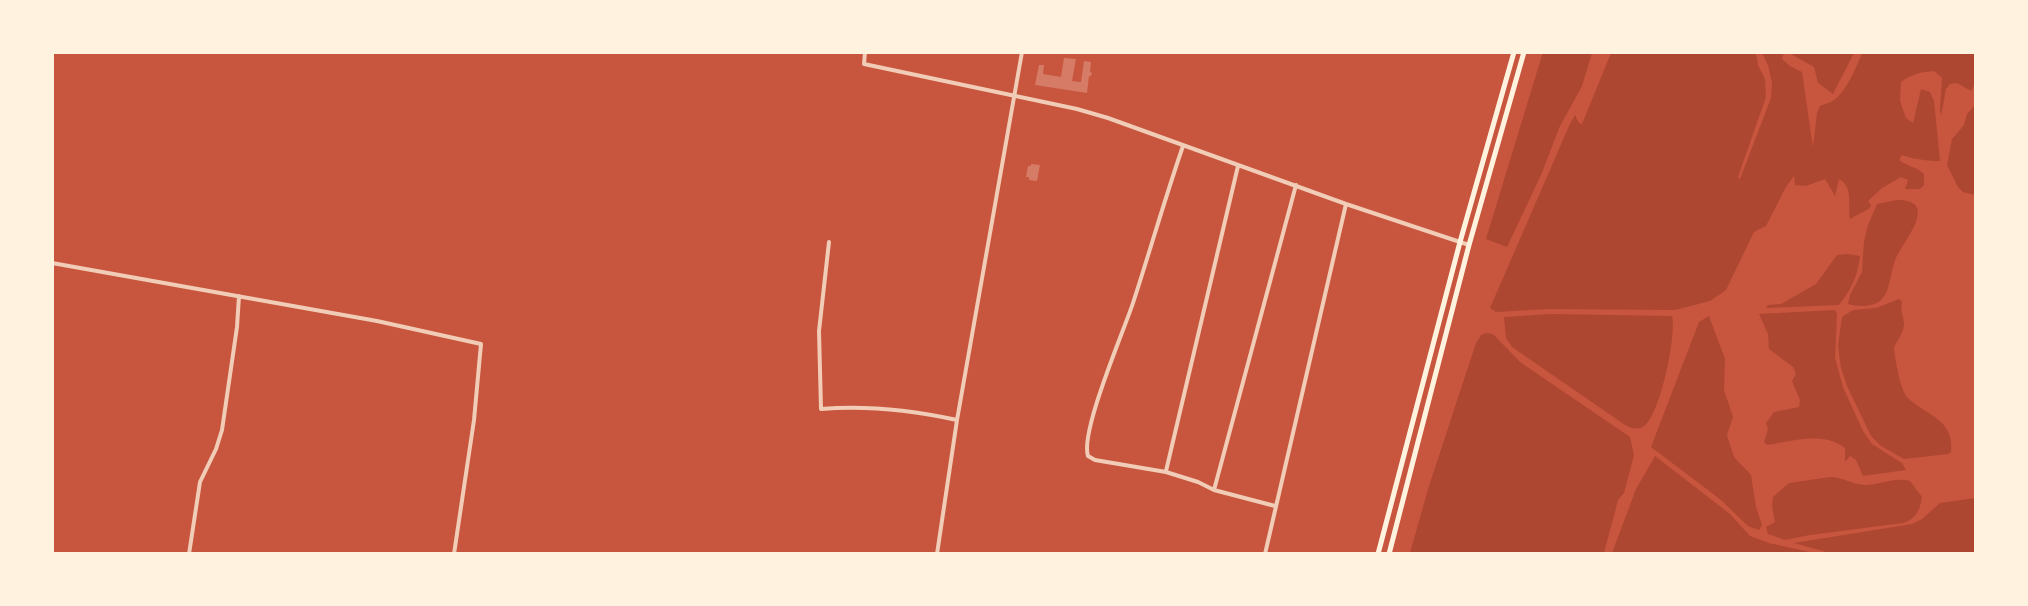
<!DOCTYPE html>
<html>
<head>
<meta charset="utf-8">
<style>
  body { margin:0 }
  #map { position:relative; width:2028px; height:606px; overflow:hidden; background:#c8553d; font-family:"Nunito Sans",sans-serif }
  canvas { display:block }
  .frame { position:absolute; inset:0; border:54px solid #fff3e0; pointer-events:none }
</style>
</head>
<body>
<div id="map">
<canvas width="2028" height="606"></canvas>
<div class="frame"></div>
</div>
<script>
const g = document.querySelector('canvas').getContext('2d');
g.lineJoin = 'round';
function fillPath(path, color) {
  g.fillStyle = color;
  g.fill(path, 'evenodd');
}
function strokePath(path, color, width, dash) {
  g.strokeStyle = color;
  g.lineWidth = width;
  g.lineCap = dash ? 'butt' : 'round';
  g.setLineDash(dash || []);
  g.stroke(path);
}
const green = new Path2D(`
  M1543,52L1592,53L1582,86L1560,126L1541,175L1507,247L1486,239Z
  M1611,53H1756L1758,65L1765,79L1766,97L1738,177L1740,179L1771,98L1772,83L1768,65L1762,53H1784L1782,59L1790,66L1802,72L1813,147L1817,113L1820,106C1824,104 1830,103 1834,100C1846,92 1857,66 1862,53H1975V84L1971,91L1957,83L1950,84L1946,89L1941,116L1940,109L1942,78L1934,71C1921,72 1912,74 1901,82L1900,101L1906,118L1913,123L1921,89L1930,92L1934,101L1940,161C1928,161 1913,159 1902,155L1899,160C1907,166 1917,167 1924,174V185L1920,189H1905L1908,180L1901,177L1882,188L1868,201L1871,205L1870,208L1850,219C1847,205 1854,187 1839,179L1835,196L1825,179L1806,186L1795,185L1794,176L1786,187L1766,226L1754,232L1726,290L1710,301L1675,310L1548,309L1496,312L1490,308L1569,126L1575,115L1579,123L1582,124Z
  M1789,53H1854L1833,94L1818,83L1814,67Z
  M1975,105V195L1963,192L1958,187L1947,165L1952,139L1964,125L1967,114Z
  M1897,200C1940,200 1905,239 1896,258C1890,271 1891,292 1880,301C1872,307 1858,307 1848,304L1850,295L1862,272L1864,241L1868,225L1877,204Z
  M1848,254L1860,256C1858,275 1851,290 1839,305L1766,308L1768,305L1781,304L1816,284L1837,255Z
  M1899,299L1902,301C1900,310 1903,315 1904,323C1904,332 1898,340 1894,347C1895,359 1900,389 1907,397C1926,416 1955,419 1951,452L1948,454L1904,459L1881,446L1871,436L1847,386L1841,368L1838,346L1842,317L1853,310L1876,308Z
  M1835,310L1837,314L1835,358L1843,387L1863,431L1872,444L1902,463L1906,470L1863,476L1856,460L1850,456L1845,462V448C1822,431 1793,441 1767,445L1764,442L1768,429L1766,423L1774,412L1799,407L1800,400L1792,381L1796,374L1793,367L1769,349L1768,334L1759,314Z
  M1551,314L1672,316C1677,334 1660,417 1643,427C1636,430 1631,428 1625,425L1512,347L1506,338L1504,317Z
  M1709,316L1725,359L1724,390L1733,417L1727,435L1734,457L1751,475L1756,507L1762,525L1759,530L1748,526L1721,500L1651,447L1699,322Z
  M1487,333L1493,334L1520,362L1630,437L1634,455L1624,493L1618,500L1604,553H1410L1429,486L1476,343L1481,335Z
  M1655,456L1730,514L1750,536L1769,543L1814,553H1612L1636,489Z
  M1830,477C1843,477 1855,486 1868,485C1882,484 1895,477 1910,481L1922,497C1920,510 1916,519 1903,523L1810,535L1785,540L1768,534L1766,527L1775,522L1772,506L1773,497L1789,483Z
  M1975,498V553H1830L1794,543L1912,524L1922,519L1940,503Z`);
const building = new Path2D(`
  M1064,58L1076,59L1072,81L1081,82L1084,61L1091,62L1090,72L1092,73L1091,76H1089L1087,93L1035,85L1039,65H1044L1043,74L1061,77Z
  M1031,164L1040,165L1037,181L1029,180V177H1026L1028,166H1031Z`);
const minor = new Path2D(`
  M865,52L864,64L1077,109L1108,118L1346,204L1469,245
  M1183,146C1165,198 1150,251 1133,303C1123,333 1080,432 1088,456L1095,460L1166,472L1198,482L1214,490L1275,506
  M829,242L819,331L821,409C868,405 911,410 957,420
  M52,263L377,321L481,344L474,420L454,554
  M1166,471L1238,166
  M1214,490L1296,185
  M189,554L200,482L216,449L222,430L237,327L239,296
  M937,554L957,420L1022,52
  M1265,554L1346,204`);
const secondary = new Path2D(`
  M1378,554L1460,242L1514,52
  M1389,554L1469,245L1524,52`);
fillPath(green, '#ae4732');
fillPath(building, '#d67c66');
strokePath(minor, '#f1ccb7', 4);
strokePath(secondary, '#fff3e0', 5);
</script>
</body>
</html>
